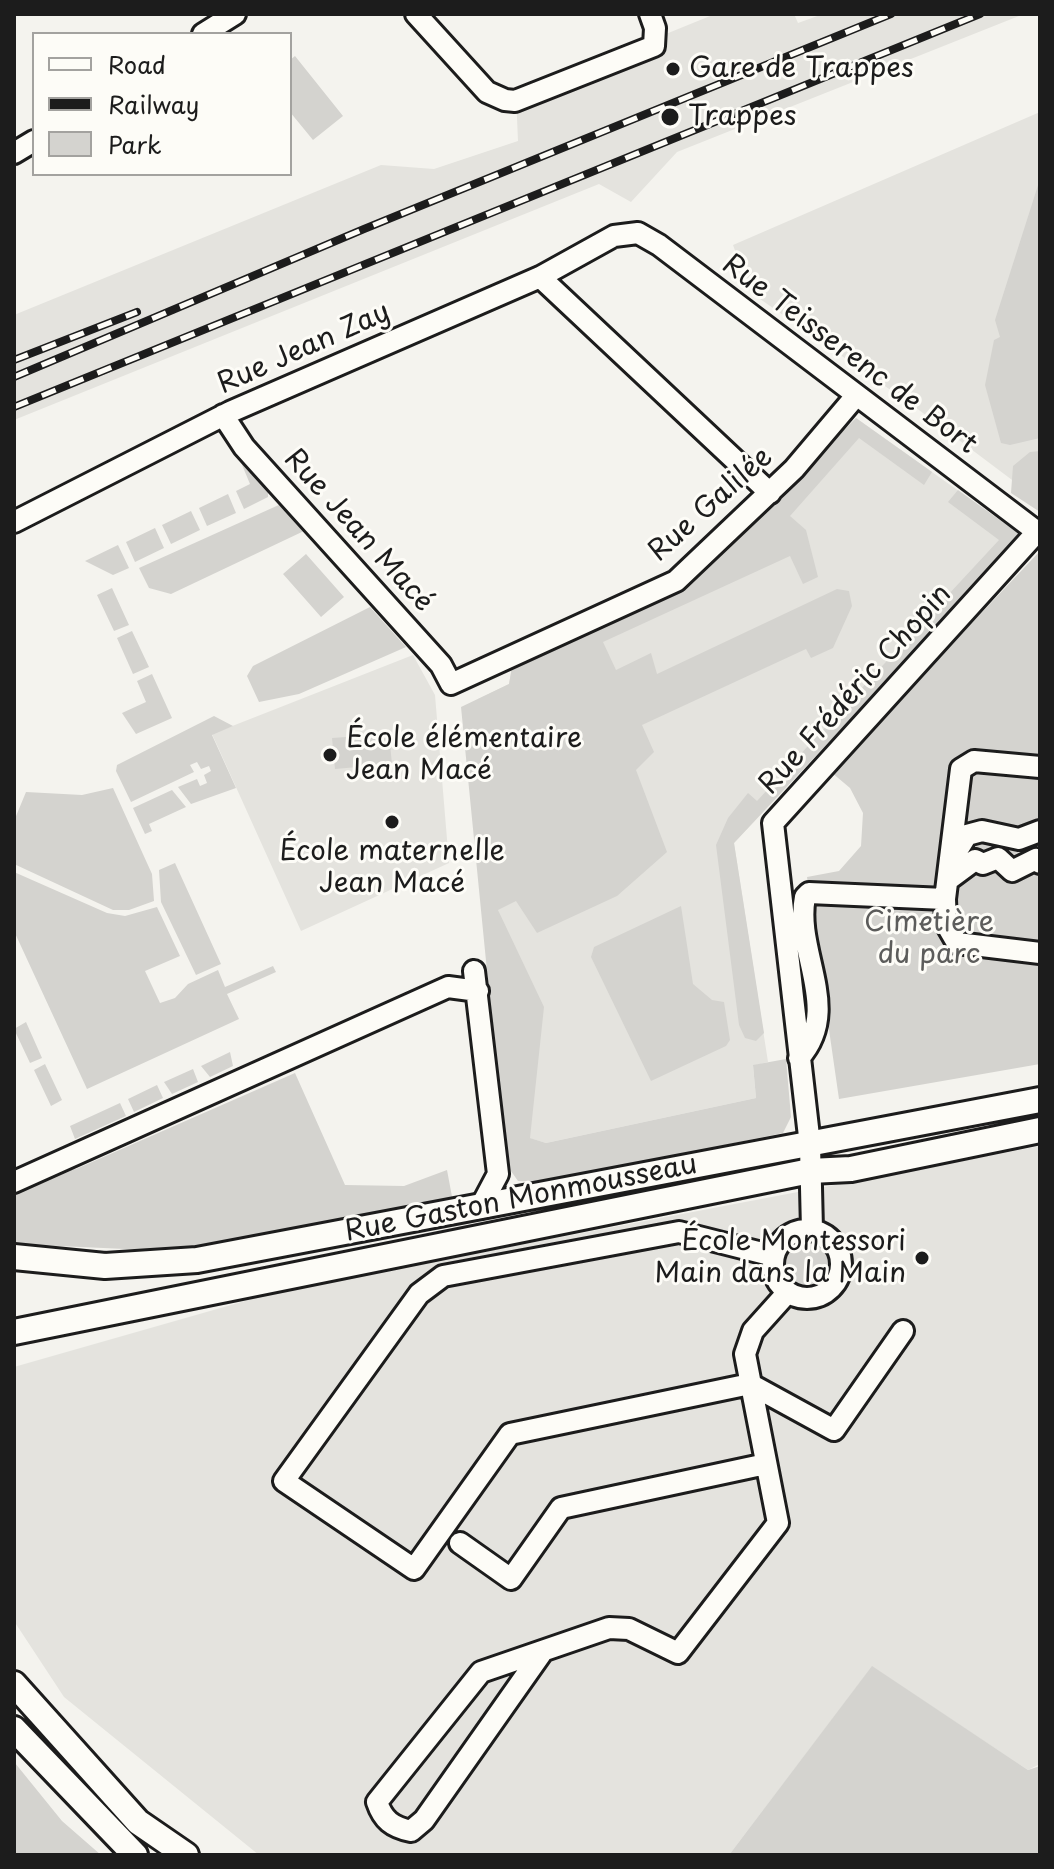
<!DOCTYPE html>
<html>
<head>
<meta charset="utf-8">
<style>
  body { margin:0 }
  #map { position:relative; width:1054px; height:1869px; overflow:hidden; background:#f4f3ee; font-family:"Playpen Sans",sans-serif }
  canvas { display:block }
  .frame { position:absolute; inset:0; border:16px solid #1c1c1c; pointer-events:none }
  .legend { position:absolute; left:32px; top:32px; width:260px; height:144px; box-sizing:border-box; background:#fdfcf7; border:2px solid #a3a29f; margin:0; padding:10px 14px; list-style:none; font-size:24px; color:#1c1c1c }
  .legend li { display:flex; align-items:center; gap:16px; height:40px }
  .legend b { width:40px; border:2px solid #a3a29f }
</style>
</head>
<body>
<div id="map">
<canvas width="1054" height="1869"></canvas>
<div class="frame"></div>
<ul class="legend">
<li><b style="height:10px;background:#fdfcf7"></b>Road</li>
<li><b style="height:10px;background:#1c1c1c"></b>Railway</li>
<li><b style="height:22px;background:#d4d3cf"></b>Park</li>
</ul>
</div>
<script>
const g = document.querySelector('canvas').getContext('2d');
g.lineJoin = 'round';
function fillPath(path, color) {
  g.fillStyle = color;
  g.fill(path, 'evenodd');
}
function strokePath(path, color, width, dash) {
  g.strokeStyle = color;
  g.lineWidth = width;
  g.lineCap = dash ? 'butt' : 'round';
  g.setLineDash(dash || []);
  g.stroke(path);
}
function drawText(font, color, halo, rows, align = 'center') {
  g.font = font + ' "Playpen Sans",sans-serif';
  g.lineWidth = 6;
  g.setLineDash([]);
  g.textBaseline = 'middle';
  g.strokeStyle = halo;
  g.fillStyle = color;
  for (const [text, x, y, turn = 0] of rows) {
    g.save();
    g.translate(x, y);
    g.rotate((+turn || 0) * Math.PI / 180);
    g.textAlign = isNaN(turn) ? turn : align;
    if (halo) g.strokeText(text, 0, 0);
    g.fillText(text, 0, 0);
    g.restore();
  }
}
const built = new Path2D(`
  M715,14H794L798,23L823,14H1024L677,152L631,202L599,184L14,420V315L381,165L434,169L518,141L516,95Z
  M1040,112V501L915,407L750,292L733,245Z
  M856,418L1022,536L734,843L768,1062L753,1066L756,1098L546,1143L529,1138L498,910L478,699L509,684L512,667L689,586Z
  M413,655L435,695L449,863L301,931L212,734Z
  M1040,1146V1764L1028,1770L872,1667L729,1855H259L64,1697L14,1621V1367L287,1289Z`);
const green = new Path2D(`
  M295,56L343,116L313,140L290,112V60Z
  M1040,179V438L1010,445L1001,443L985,385L994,340L1000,337L995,320Z
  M856,418L932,472L924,485L859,438L790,516L806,530L818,577L803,584L790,556L603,642L616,670L651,653L657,674L837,589L849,591L852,606L833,648L811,658L806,649L642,725L654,752L636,770L667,852L617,896L537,933L516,901L498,910L544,1007L530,1138L546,1143L756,1098L753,1065L786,1059L791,1117L783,1133L545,1182L518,1181L506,1164L461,707L509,684L512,667L689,586Z
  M1040,451V512L1011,493L1013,466L1030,452Z
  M240,460L268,490V497L244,509L236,491L250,484Z
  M958,490L1022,536L734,843L764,1033L756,1041L745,1038L739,1025L716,845L728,818L748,793L757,801L999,540L948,502Z
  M228,494L236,513L207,526L199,508Z
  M281,504L304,531L171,594L149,588L139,568Z
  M191,511L200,530L171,544L162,525Z
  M155,528L164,548L135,562L126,542Z
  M118,545L129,568L113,575L85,561Z
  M1040,551V1064L839,1099L807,877L839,871L861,846L863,813L850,788L831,772Z
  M306,554L344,597L321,617L283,574Z
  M112,588L129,625L114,631L97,595Z
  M370,607L406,647L299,694L259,702L247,676L253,666Z
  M132,631L149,667L133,674L117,638Z
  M152,674L172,718L136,734L122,713L146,702L137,681Z
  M214,716L233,726L212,735L236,788L191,804L178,787L197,779L200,786L207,783L204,775L211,771L209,766L201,769L197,762L190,765L194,772L131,802L116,771L117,765Z
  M389,734L392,764L335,769L332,738Z
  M113,788L152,874L154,901L129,910H113L14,864V821L26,792L82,795Z
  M172,790L186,807L149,824L152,831L145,834L133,808Z
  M175,863L221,964L196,975L161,902L159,870Z
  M14,872L107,913L125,916L157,907L180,956L145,971L160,1003L175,998L188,984L218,970L225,987L273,966L276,972L227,994L239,1019L87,1089L14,931Z
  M681,906L693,984L712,1000L724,1002L730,1040L726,1046L651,1081L591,957L594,947Z
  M26,1022L42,1058L30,1063L14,1029Z
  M230,1052L233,1066L210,1077L201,1066Z
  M45,1064L62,1100L51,1106L34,1070Z
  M193,1069L198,1082L172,1094L164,1082Z
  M295,1073L345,1185L404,1186L447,1170L453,1202L170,1251L14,1244V1194L45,1182V1174L76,1169Z
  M157,1085L163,1098L134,1112L128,1099Z
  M120,1103L126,1116L75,1139L70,1126Z
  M780 1265a27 27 0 1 1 54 0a27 27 0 1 1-54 0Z
  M872,1666L1028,1770L1040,1766V1855H729Z
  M15,1763L62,1821L101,1855H14Z`);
const minor = new Path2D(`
  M416,14L487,92L505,100L515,101L654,46L655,28L650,14
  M203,34L235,14
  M14,153L34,141
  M540,277L770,493
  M223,415L244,447L441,665L451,684L676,581L794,469L855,397
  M14,522L230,412L540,277L614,236L638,233L659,245L1040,534
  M1040,767L974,761L961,769L945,899L946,924L957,943L1040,953
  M954,856L967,835L982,831L1019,839L1040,831
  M948,880L975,860L983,864L998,858L1012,871L1036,859L1040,863
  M474,971L498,1174L480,1208
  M799,1058C843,1009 794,952 805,897L809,893L945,899
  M14,1182L448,987L478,991
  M773 1264a34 34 0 1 1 68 0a34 34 0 1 1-68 0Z
  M812,1230L810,1145L773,823L1037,532
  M774,1256L679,1232L443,1276L419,1294L284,1481L414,1569L510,1434L750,1384L834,1430L903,1331
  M460,1543L511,1579L561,1508L766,1464
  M543,1651L424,1820L411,1831C392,1827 383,1820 377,1802L481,1672L609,1628L629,1629L678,1653L778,1523L745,1354L753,1331L788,1292`);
const major = new Path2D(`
  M14,1257L105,1266L197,1260L1040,1100
  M14,1332L810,1171L851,1169L1040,1130
  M14,1684L138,1822L186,1855
  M14,1729L135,1855`);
const rail = new Path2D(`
  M14,360L137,312
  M14,377L364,229L891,14
  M14,407L980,14`);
const markers = [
  [673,69,8,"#1c1c1c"],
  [670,117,10,"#1c1c1c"],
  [330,755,8,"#1c1c1c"],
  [392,822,8,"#1c1c1c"],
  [922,1258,8,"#1c1c1c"]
];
const poiNames = [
  ["Gare de Trappes",689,69],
  ["Trappes",688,117],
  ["École élémentaire",346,739],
  ["Jean Macé",346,771],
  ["École maternelle",392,852,"center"],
  ["Jean Macé",392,884,"center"],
  ["École Montessori",906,1242,"right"],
  ["Main dans la Main",906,1274,"right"]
];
const streetNames = [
  ["Rue Jean Zay",304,349,-24],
  ["Rue Teisserenc de Bort",849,355,37],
  ["Rue Galilée",711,505,-42],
  ["Rue Jean Macé",358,531,48],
  ["Rue Frédéric Chopin",856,690,-48],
  ["Rue Gaston Monmousseau",521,1199,-11]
];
const parkNames = [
  ["Cimetière",929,923],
  ["du parc",929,955]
];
fillPath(built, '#e4e3de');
fillPath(green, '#d4d3cf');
strokePath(minor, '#1c1c1c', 26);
strokePath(major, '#1c1c1c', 30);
strokePath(minor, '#fdfcf7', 20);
strokePath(major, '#fdfcf7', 24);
strokePath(rail, '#1c1c1c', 8);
strokePath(rail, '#fdfcf7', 5, [15]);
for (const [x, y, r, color] of markers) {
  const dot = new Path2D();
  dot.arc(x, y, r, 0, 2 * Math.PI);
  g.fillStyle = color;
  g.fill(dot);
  strokePath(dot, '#fdfcf7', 3);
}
drawText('28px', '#1c1c1c', '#fdfcf7', poiNames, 'left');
drawText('28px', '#1c1c1c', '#fdfcf7', streetNames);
drawText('28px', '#5c5c5b', '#fdfcf7', parkNames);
</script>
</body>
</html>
